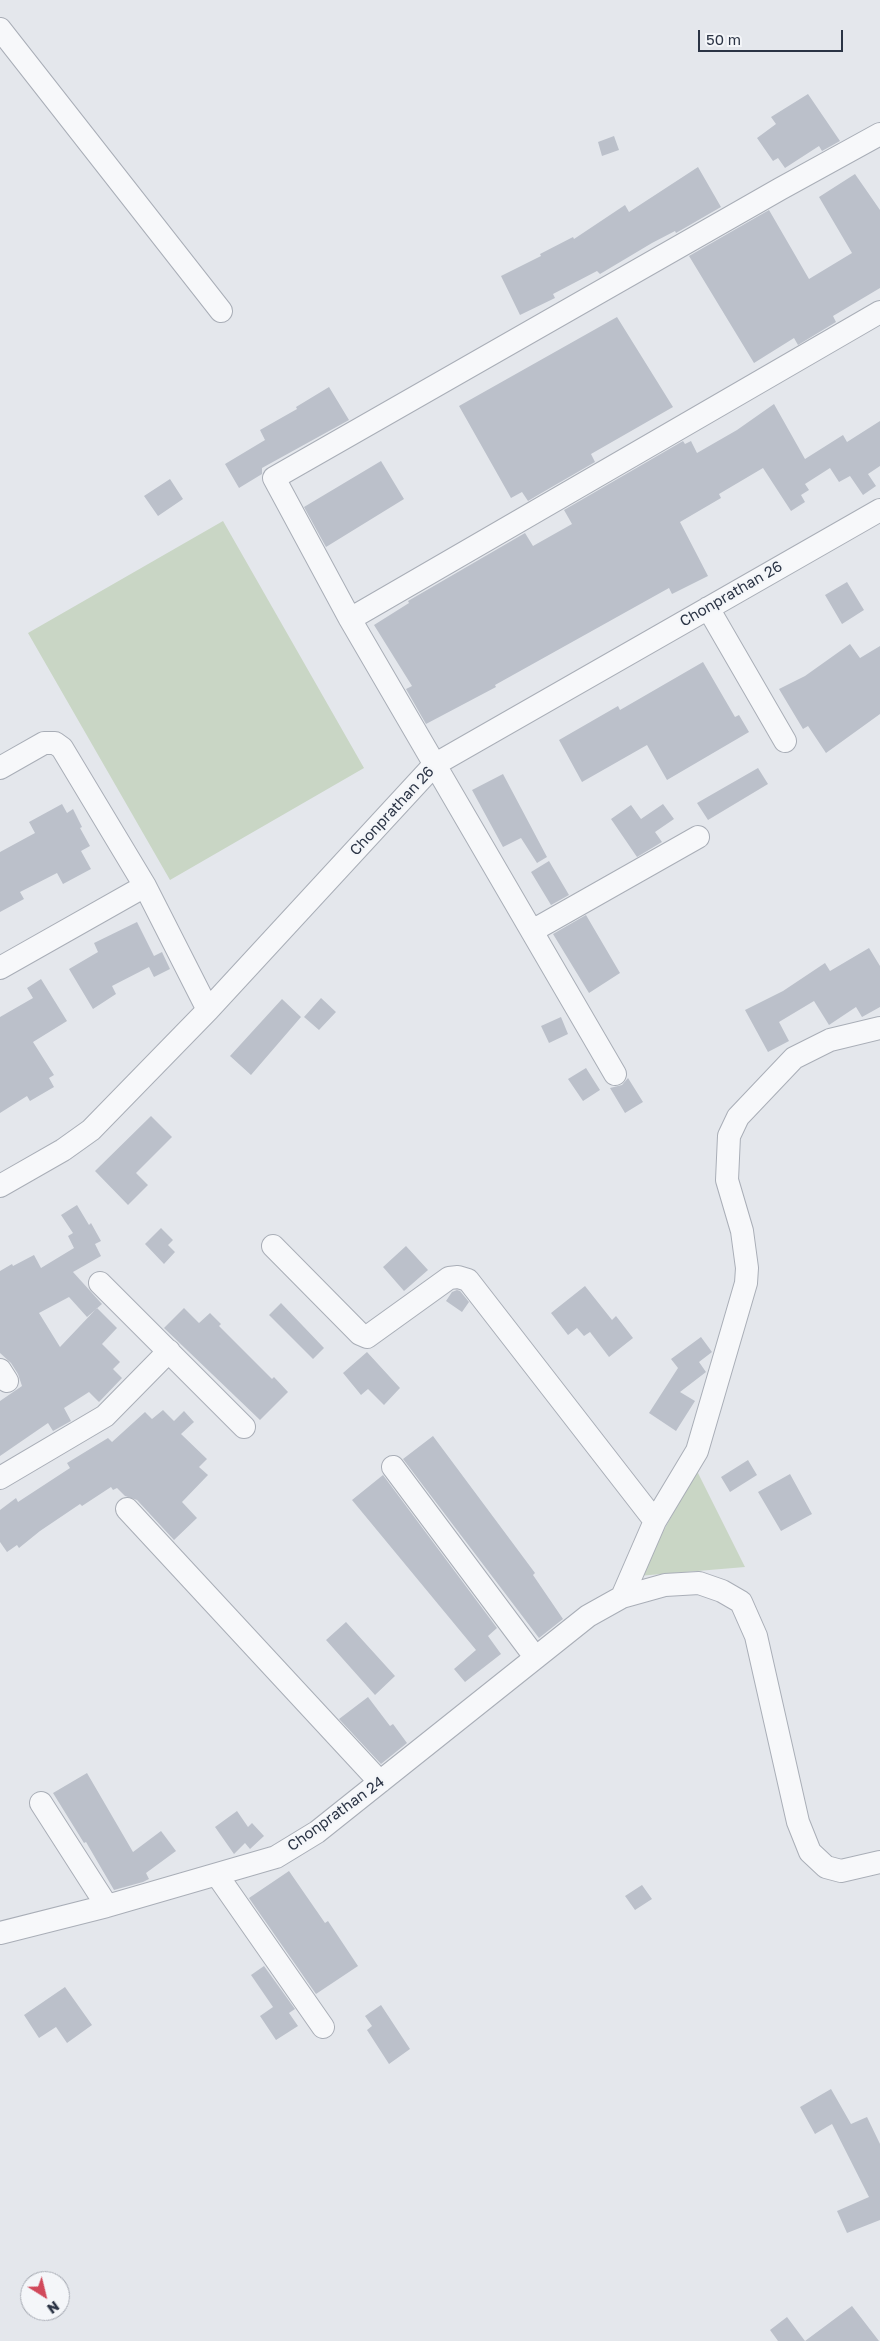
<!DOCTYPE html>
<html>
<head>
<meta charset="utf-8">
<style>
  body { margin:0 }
  #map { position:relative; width:880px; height:2341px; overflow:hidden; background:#e4e7ec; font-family:"Golos Text",sans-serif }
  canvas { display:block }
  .north { position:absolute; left:20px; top:2271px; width:50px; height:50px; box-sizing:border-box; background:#f4f6f9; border:1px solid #a4a8b1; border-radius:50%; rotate:144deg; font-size:14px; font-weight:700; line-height:20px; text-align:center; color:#2b3445 }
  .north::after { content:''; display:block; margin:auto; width:18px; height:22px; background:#d1495b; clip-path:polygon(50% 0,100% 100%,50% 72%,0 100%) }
  .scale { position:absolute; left:698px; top:30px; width:145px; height:22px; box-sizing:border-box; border:2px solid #2b3445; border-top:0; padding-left:6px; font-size:15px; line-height:18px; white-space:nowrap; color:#2b3445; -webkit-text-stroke:4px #f4f6f9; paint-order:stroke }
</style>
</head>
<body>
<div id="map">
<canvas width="880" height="2341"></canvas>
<div class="north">N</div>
<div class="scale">50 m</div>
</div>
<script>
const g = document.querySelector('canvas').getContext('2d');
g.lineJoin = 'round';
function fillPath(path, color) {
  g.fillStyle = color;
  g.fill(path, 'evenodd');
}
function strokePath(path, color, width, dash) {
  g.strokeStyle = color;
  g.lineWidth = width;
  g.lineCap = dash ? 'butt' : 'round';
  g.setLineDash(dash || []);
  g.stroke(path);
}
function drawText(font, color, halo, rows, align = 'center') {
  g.font = font + ' "Golos Text",sans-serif';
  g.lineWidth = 4.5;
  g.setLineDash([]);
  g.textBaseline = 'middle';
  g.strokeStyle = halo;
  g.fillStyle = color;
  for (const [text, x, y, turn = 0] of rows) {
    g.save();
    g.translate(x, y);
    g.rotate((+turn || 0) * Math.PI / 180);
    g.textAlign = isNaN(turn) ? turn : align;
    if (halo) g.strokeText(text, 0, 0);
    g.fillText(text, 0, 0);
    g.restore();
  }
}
const green = new Path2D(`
  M223,521L364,768L170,880L28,633Z
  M697,1471L745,1567L638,1576Z`);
const building = new Path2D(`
  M808,94L840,141L822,151L819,146L785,168L778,158L773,161L757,138L776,124L771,117Z
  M614,136L619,150L602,156L598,142Z
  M698,167L721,207L676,233L675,231L652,243L600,274L597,271L553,294L555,298L520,315L501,276L541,256L540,254L573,237L574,239L625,205L629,212Z
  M855,174L880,210V288L833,316L836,322L798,345L794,338L754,363L689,256L769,210L809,279L852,253L819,197Z
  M617,317L673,407L591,454L595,462L538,495L528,501L522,492L511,498L459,406Z
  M329,387L349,420L262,468V474L239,488L225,464L265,440L260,430L297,409L296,407Z
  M774,404L805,459L843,435L847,442L880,421V466L868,474L876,486L863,495L850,476L839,482L830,468L805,484L809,490L801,495L805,502L791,511L763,468L719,494L721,498L680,522L708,576L672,594L669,588L495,685L496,687L426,724L406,689L412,686L374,625L409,603L408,601L525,533L533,546L572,524L564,510L683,441L685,444L691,441L697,453L737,430Z
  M381,461L404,499L326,547L304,507Z
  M170,479L183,499L158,516L144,496Z
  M847,582L864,610L842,624L825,595Z
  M850,644L860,658L880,646V714L826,753L808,726L803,729L779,689L805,676Z
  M703,662L735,717L739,715L749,732L667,780L647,745L582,782L559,740L618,706L620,710Z
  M758,768L768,784L708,820L697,803Z
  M503,774L547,857L537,863L521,838L503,847L472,790Z
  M62,804L67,813L73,809L82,827L80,828L90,846L81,851L91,869L63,884L57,873L20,892L24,899L0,912V852L35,833L29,822Z
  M663,804L674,819L655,832L662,842L637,857L611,819L631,805L641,819Z
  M549,861L569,895L551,905L531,872Z
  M586,915L620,973L589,993L553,934Z
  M137,922L154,956L162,952L170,969L154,977L149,967L112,986L116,994L93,1009L69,969L98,952L94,943Z
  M869,948L880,966V1007L862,1017L856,1007L829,1025L814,1001L779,1022L789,1041L768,1052L745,1010L783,991L825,963L830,971Z
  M41,979L67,1021L33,1042L54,1075L49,1078L54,1087L30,1101L27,1096L0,1113V1017L33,998L27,988Z
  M321,998L336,1012L319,1030L304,1017Z
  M282,999L301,1017L251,1075L230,1056Z
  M561,1017L568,1034L549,1043L541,1026Z
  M586,1068L600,1090L583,1101L568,1079Z
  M628,1078L643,1102L625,1113L610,1088L622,1085Z
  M151,1116L172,1137L136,1173L148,1185L128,1205L95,1171Z
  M77,1205L89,1225L91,1223L101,1241L95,1244L101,1256L73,1272L102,1304L87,1317L69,1297L39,1313L60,1347L97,1308L117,1328L102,1344L120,1362L113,1369L122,1378L99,1402L89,1392L64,1408L71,1421L53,1431L48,1423L0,1456V1401L22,1386L18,1374L11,1363L0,1353V1271L12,1264L13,1266L34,1255L41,1268L74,1248L68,1236L73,1233L61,1215Z
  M161,1228L173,1240L168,1245L175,1252L164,1264L145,1244Z
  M406,1246L428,1270L404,1291L383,1267Z
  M585,1286L612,1320L616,1316L633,1338L609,1357L590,1332L584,1336L577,1328L568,1335L551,1313Z
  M457,1290L460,1291L469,1302L462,1312L446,1301L452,1292Z
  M281,1303L324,1348L313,1359L269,1315Z
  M184,1308L199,1323L210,1313L221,1324L219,1326L272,1379L274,1377L288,1392L260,1420L164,1328Z
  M701,1337L712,1352L699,1362L706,1372L680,1392L695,1401L676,1431L649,1413L678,1368L671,1359Z
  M367,1352L400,1388L384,1405L368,1389L361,1395L343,1373Z
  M163,1410L174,1421L184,1411L194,1422L181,1434L207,1459L199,1467L208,1475L182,1502L197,1518L174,1540L137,1500L125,1496L117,1488L113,1490L111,1487L82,1506L80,1504L40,1531L19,1548L17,1545L7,1552L0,1542V1510L16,1498L18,1502L70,1468L67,1463L108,1438L112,1442L145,1412L152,1419Z
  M433,1436L535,1573L533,1575L563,1619L539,1638L403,1459Z
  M748,1460L757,1475L730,1492L721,1477Z
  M790,1474L812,1514L781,1531L758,1492Z
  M383,1475L497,1628L488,1636L501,1654L465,1682L454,1669L476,1650L352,1500Z
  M346,1622L395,1676L375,1695L326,1640Z
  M368,1697L390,1726L393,1724L407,1743L381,1764L339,1719Z
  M87,1773L133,1852L161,1831L176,1851L146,1873L149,1879L143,1882L114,1890L86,1842L84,1843L53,1793Z
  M237,1811L248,1827L252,1823L264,1836L250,1849L245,1843L234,1854L215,1827Z
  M289,1871L325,1923L328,1921L358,1966L316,1994L249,1898Z
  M642,1885L652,1899L635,1910L625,1896Z
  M264,1966L295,2009L289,2013L298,2026L276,2040L260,2016L273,2007L251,1975Z
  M65,1987L92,2025L67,2043L56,2027L39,2038L24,2015Z
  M381,2005L410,2049L389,2064L367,2030L372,2026L365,2016Z
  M831,2089L851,2124L867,2117L880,2144V2220L847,2233L837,2211L869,2197L832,2124L815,2134L800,2107Z
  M852,2306L879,2341H778L770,2330L787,2317L805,2341Z`);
const street = new Path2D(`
  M0,29L221,311
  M708,608L785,741
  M350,619L880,312
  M0,768L44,743H55L62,748L145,886L208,1010
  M532,931L698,837
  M0,968L145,886
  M615,1074L350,619L274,478L780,189L880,134
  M0,1186L63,1150L91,1130L208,1010L434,765L880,510
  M273,1246L360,1334L367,1337L449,1278L458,1277L468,1280L655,1521
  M100,1283L244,1427
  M0,1370L7,1381
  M393,1467L535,1657
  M0,1478L105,1416L169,1351
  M127,1509L380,1782
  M622,1597L655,1521L697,1451L746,1283L747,1268L742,1231L727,1180L729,1136L738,1117L794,1058L830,1040L880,1028
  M41,1803L107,1906
  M217,1875L323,2027
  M0,1933L107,1906L276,1857L317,1832L588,1616L622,1597L665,1585L699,1583L722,1591L741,1602L756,1636L798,1822L810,1852L826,1867L841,1871L880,1862`);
const streetNames = [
  ["Chonprathan 26",731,594,-30],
  ["Chonprathan 26",392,811,-47],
  ["Chonprathan 24",336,1814,-36]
];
fillPath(green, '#c9d6c5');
fillPath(building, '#bbc0ca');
strokePath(street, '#a9aeb7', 24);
strokePath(street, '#f7f8fa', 22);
drawText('15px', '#2b3445', '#f4f6f9', streetNames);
</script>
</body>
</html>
